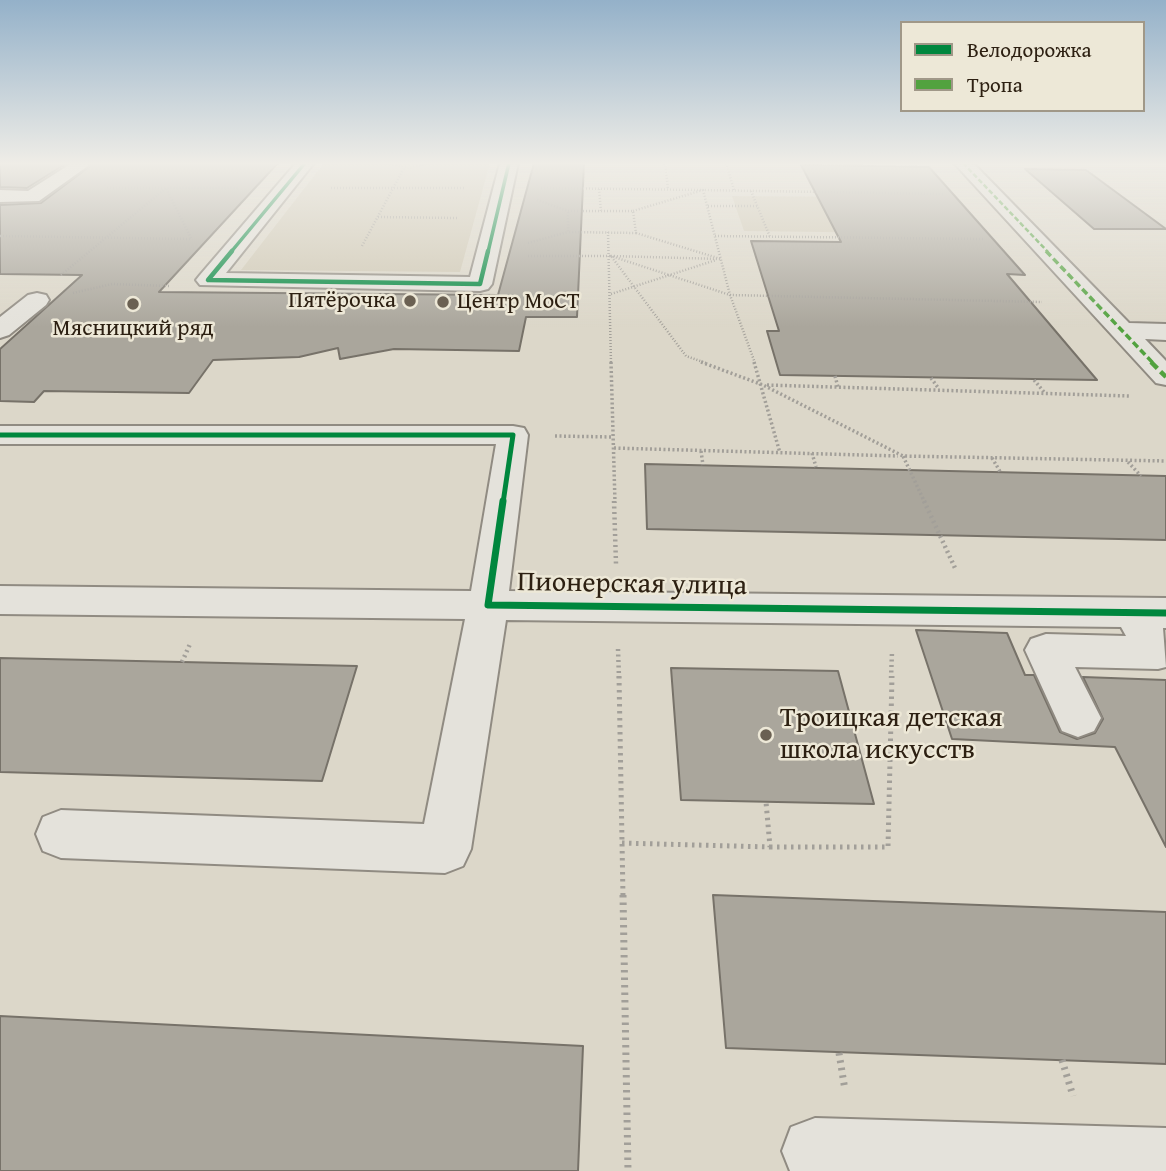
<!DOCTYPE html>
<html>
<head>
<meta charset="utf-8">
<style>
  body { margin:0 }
  #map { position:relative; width:1166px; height:1171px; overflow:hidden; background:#dcd7c9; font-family:"Gentium Book Plus",serif }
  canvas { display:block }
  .legend { position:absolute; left:900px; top:21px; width:245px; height:91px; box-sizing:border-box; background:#ede8d7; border:2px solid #a09888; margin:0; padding:9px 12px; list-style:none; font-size:21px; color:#2d2012 }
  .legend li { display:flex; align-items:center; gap:14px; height:35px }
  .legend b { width:35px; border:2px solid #a09888 }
</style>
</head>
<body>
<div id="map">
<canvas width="1166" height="1171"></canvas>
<ul class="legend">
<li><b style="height:9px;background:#00873e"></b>Велодорожка</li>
<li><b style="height:9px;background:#52a23f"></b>Тропа</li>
</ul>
</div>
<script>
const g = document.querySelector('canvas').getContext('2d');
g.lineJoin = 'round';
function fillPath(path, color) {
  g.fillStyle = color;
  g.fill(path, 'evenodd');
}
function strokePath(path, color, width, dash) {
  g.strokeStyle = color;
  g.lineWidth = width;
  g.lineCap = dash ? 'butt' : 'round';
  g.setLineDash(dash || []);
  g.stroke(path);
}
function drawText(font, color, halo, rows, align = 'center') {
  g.font = font + ' "Gentium Book Plus",serif';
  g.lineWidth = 5;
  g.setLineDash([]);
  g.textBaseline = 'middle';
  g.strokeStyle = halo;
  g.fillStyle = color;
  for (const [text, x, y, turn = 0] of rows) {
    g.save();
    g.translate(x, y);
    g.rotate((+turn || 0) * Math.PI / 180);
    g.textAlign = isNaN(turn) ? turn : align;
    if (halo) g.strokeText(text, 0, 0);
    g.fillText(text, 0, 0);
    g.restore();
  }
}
const green = new Path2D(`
  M324,163H490L460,272L241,270Z
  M732,196L878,197L903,233L744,231Z`);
const building = new Path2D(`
  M0,163H67L27,188L0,187Z
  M94,163H278L159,292L498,295L534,163H584L577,317H526L519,351L394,349L340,359L338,348L299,357L213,360L189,393L44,391L34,402L0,401V349L82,275L0,274V205L41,203Z
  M801,165L929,167L1025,275L1007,274L1097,380L780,375L767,331H779L751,241L841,242Z
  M1025,169L1086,170L1166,229H1094Z
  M645,464L1166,476V540L647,529Z
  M916,630L1007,633L1025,675H1034L1060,732L1077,739L1095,733L1103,719L1083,677L1166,680V847L1115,747L952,739Z
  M0,658L182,662L357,666L322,781L0,772Z
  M671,668L838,671L874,804L681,800Z
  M713,895L1166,912V1064L726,1048Z
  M0,1016L583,1046L578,1171H0Z`);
const pathFar4 = new Path2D(`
  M384,163L409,168L432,163
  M665,163L668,189
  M726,163L734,190
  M107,188H166L192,240
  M331,188H466
  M541,188L703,190L730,295L755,363
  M599,189L601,211
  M751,191L770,237
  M537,200L568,211
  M708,206H758
  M568,211H633L636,233L568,232Z
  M633,211L703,190L943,194
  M378,217L457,218
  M608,232L611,363
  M636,233L721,259L611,256L730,295L1042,302
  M0,236L191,239
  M715,236L983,239
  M528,243L568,232
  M362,246L404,168
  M528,256H611L686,356L706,363
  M61,275L166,188H238
  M73,293L112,284L169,286
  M611,294L716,260`);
const pathFar3 = new Path2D(`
  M611,362L615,503
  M701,362L763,385L903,456
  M754,362L780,453
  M835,376L838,387
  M931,378L939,389
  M1034,380L1044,392
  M767,385L1129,396
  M555,436L613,437
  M614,448L898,456
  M701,451L703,465
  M812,453L816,467
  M992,458L1001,473
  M1128,462L1141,476
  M925,503L903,456L1166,461`);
const pathFar2 = new Path2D(`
  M614,501L616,564
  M924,501L955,568
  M618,649L619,678
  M182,662L190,644
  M891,678L892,652`);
const pathFar1 = new Path2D(`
  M619,676L623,897
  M622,843L770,847L766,802
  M770,847H888L892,676`);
const path = new Path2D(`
  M623,895L628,1171
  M839,1053L845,1090
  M1062,1060L1073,1096`);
const minor = new Path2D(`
  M72,163H92L39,201L0,202V190L28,191Z
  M296,163H314L226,273L470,277L500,163H518L492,284L488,289L480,291L200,285L196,280L200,275Z
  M954,163H973L1129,323L1166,324V340L1145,339L1166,361V385L1156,383Z
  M37,293L46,295L49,300L46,305L9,335L0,338V317L28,295Z
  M0,426H513L524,428L528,435L509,591L1166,598V628H1163L1166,667L1158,669L1075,667L1101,718L1094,731L1078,737L1062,731L1025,650L1031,639L1046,634L1126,636L1121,627L506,620L471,849L463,866L445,873L61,858L43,851L36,834L43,817L61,810L424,824L465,619L0,614V586L471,591L496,444H0Z
  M815,1118L1166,1128V1171H790L782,1151L791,1127Z`);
const quietFar2 = new Path2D(`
  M963,163L1048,252`);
const quietFar1 = new Path2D(`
  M1046,251L1153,363`);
const quiet = new Path2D(`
  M1151,362L1166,377`);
const cyclewayFar3 = new Path2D(`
  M231,252L305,163
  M488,252L509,163`);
const cyclewayFar2 = new Path2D(`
  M232,251L208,280L480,284L488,251`);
const cyclewayFar1 = new Path2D(`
  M0,435H513L503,503`);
const cycleway = new Path2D(`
  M503,501L488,605L1166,613`);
const markers = [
  [410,301,7,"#6a6052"],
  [443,302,7,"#6a6052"],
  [133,304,7,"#6a6052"],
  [766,735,7,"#6a6052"]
];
const farPoinames = [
  ["Пятёрочка",396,301],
  ["Центр МоСТ",457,302,"left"],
  ["Мясницкий ряд",133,329,"center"]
];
const streetNames = [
  ["Пионерская улица",632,585,1]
];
const poiNames = [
  ["Троицкая детская",780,719],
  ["школа искусств",780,751]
];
fillPath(green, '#cfc8b4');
fillPath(building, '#aaa69c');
strokePath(building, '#777269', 2);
strokePath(minor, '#908b82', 4);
strokePath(pathFar4, '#a29f99', 2.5, [1, 2]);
strokePath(pathFar3, '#a29f99', 3.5, [2, 2.5]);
strokePath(pathFar2, '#a29f99', 4.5, [2, 3.5]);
strokePath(pathFar1, '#a29f99', 5, [2.5, 4.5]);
strokePath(path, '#a29f99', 7, [2.5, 5]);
fillPath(minor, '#e4e2db');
strokePath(quietFar2, '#52a23f', 2.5, [5, 2.5]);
strokePath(quietFar1, '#52a23f', 3.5, [7, 3.5]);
strokePath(quiet, '#52a23f', 4.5, [9, 4.5]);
strokePath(cyclewayFar3, '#00873e', 3.5);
strokePath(cyclewayFar2, '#00873e', 4.5);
strokePath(cyclewayFar1, '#00873e', 5);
strokePath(cycleway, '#00873e', 7);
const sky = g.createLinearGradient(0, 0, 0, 327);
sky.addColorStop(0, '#94b1c9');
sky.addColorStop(0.5, '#efede7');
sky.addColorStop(1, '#efede700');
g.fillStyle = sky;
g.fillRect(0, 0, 1166, 327);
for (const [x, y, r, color] of markers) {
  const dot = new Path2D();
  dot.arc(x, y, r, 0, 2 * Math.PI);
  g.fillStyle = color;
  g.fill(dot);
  strokePath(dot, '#ede8d7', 2.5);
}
drawText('23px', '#2d2012', '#ede8d7', farPoinames, 'right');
drawText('28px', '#2d2012', '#ede8d7', streetNames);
drawText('28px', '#2d2012', '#ede8d7', poiNames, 'left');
</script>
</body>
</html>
